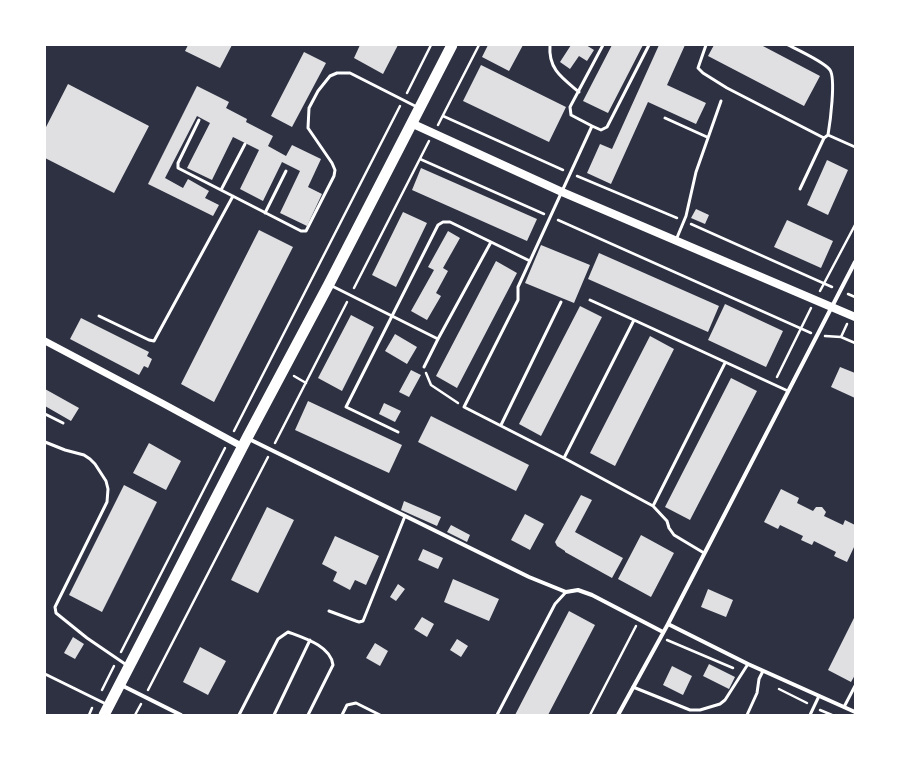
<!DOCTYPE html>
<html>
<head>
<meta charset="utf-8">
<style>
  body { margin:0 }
  #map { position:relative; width:900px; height:760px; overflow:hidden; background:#2d3142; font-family:Lato,sans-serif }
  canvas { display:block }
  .frame { position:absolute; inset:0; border:46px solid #fff; pointer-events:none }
</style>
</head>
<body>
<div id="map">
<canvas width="900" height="760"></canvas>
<div class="frame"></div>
</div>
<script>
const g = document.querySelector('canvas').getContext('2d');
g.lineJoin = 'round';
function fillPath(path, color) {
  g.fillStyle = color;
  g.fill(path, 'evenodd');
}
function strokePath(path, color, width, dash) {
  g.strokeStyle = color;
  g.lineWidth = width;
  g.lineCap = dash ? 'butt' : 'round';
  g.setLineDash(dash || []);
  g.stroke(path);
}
const building = new Path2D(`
  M188,45H232L220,68L185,51Z
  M360,45H398L383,74L354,58Z
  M488,45H523L509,71L482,57Z
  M571,45H586L594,50L587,61L579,56L570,69L560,62Z
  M612,45H643L608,113L583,101Z
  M659,45H685L667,85L706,103L696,124L648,102L611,184L587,173L600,144L612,149Z
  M714,45H761L820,76L804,106L708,56Z
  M304,52L326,63L292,127L271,116Z
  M481,65L566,107L549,142L463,101Z
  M68,84L149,126L114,193L45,158V129Z
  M197,86L229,102L226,108L247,119L246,122L273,136L268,146L286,156L292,145L321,159L308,187L322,194L307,226L280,213L300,171L282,162L263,201L240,189L259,150L233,137L212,180L187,168L210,123L197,116L165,178L183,188L188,179L209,191L205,198L219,205L213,216L148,184Z
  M827,160L848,170L828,215L807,205Z
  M421,168L537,219L527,241L412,190Z
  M696,209L709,215L705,224L691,218Z
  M403,212L427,223L396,287L372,275Z
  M787,220L833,241L821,268L774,247Z
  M259,230L293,247L214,402L181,384Z
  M448,231L460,238L443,268L448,271L436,293L441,296L427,320L411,311L434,270L428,267Z
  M541,245L590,265L574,303L525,283Z
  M599,253L719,306L708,332L588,279Z
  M496,261L517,273L457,388L436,376Z
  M725,304L783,331L766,367L708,340Z
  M580,306L602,317L541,436L519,424Z
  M351,315L374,327L342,391L318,378Z
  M81,318L149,352L147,356L152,359L148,368L144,366L139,375L70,339Z
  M395,334L417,347L407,364L385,351Z
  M650,336L674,349L615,466L590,453Z
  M840,367L855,373V398L831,387Z
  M411,370L421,375L409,397L399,392Z
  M731,378L757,391L690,520L665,507Z
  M45,389L79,408L71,421L45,406Z
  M308,401L402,445L389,473L295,430Z
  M384,403L401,411L395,422L379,414Z
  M431,416L529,465L516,491L418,442Z
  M149,443L181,461L166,490L133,473Z
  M124,485L157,502L102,612L69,595Z
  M781,489L799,498L797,503L813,511L816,507H822L826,512L824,516L843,525L845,520L855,525V545L847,562L834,556L836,552L814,541L812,545L801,540L803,536L780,525L778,529L764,522Z
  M581,495L592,500L575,532L623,558L612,578L565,552V551L557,546L555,542Z
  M404,501L441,517L437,526L401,510Z
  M267,507L294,520L258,593L231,580Z
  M525,514L544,524L530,550L511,540Z
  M451,525L470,535L467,542L447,532Z
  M641,535L674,553L651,597L618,579Z
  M335,536L379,556L366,585L355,580L350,590L333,581L337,572L322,564Z
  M423,549L443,558L438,569L418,560Z
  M453,579L499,599L489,621L444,602Z
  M398,584L405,589L396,601L390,597Z
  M708,589L733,600L726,617L701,607Z
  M569,611L595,625L548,715H515Z
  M855,616V675L851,682L828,670Z
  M422,617L434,624L427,637L414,629Z
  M73,637L84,644L75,659L64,653Z
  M457,639L468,646L461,657L450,650Z
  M375,643L388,651L380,666L366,658Z
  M200,647L226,661L208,695L183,682Z
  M709,664L735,677L729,689L703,676Z
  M672,666L692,676L683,695L663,685Z`);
const path = new Path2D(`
  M407,93L431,45
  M443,116L563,170
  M438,125L479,45
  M420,159L544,214
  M577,176L677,218
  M558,220L811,333
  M691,224L832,287
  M354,288L429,141
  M820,291L855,225
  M848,294L855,297
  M825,336L841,337L855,343
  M841,337L847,324
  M426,373L431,385L458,403
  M294,376L306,383
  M777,377L811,308
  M234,431L400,106
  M275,443L347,302
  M667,640L733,668
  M121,652L225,448
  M779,689L807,703
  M102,690L114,666
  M148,690L268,457
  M820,710L832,715
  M89,715L92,708
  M135,715L141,704
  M590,715L636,626`);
const service = new Path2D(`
  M550,45C548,69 562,78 579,92
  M603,45L570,107L571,115L592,126L518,287V300L464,407L564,458L653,506L667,521L669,528L674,535L704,553
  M706,45L698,68L703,73L727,88L824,138L800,189
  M788,45C798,50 824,62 830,70C836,79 830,123 828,135L824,138
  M665,118L707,137
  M199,120L178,163V168L301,231H306L334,176L335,170L332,163L308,128L309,108L318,91L330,76L337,73H350L417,107
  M592,126L601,130L607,127L649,45
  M828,135L855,147
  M221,190L245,144
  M265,213L286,171
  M676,240L686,216L696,172L721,101
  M330,285L438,339L424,367
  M590,300L634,320
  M99,316L149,340L154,341L233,196
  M438,339L491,242L530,261
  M45,414L63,423
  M501,425L561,302
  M398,432L346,407L438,225L443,222H450L491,242
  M45,442L65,450L84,455L90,459L95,464L106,481L108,489L107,502L55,607L56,613L87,638L128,666
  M564,458L634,320L788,391
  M653,506L725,363
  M329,611L356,621L359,622L363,621L405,516
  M45,674L108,705
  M633,687L690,710H700L720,704L725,700L748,664
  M844,707L855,686
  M239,715L278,639L288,632C304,638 331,646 333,665L308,715
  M274,715L310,640
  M342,715L347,705L356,703L380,715
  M497,715L555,604L566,592
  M747,715L757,693L759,679L763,671
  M810,715L819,696`);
const minor = new Path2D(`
  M247,438L529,577L566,592L578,590L592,595L663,632
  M668,624L748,664L855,712
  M121,685L181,715
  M618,715L668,624L855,262`);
const tertiary = new Path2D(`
  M45,341L162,403L243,447`);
const secondary = new Path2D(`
  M411,123L562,192L855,317`);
const trunk = new Path2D(`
  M104,715L247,438L329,284L452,45`);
fillPath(building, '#e0e0e3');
strokePath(path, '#fff', 2.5);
strokePath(service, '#fff', 3);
strokePath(minor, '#fff', 4);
strokePath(tertiary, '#fff', 7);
strokePath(secondary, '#fff', 8);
strokePath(trunk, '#fff', 11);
</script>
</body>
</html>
